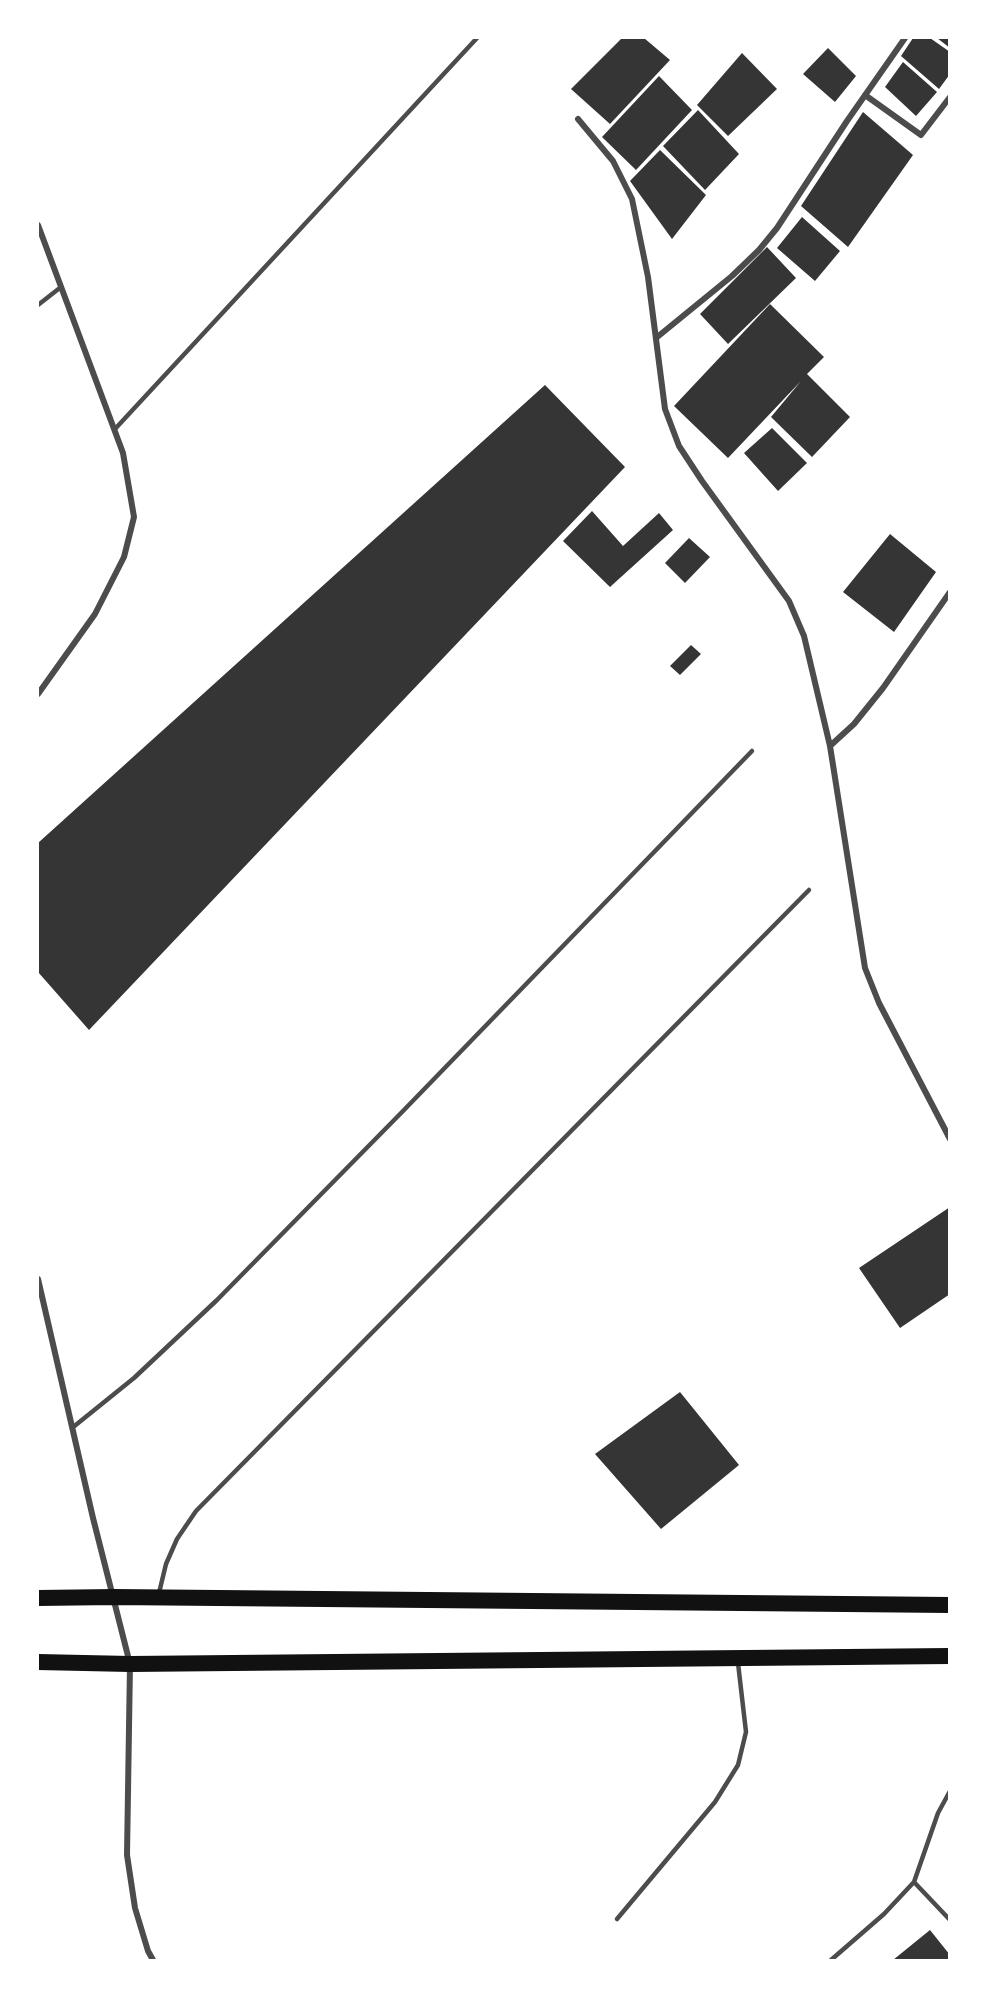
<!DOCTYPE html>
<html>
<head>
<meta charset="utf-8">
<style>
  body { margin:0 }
  #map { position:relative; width:987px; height:1998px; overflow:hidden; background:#fff; font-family:"Space Grotesk",sans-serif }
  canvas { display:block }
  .frame { position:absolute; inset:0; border:39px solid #fff; pointer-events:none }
</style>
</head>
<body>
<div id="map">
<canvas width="987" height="1998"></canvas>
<div class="frame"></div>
</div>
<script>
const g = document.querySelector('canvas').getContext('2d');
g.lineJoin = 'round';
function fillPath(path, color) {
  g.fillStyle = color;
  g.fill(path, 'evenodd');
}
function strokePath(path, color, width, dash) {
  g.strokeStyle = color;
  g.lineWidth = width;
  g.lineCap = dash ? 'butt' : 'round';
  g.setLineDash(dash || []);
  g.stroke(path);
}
const building = new Path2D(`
  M622,38H644L670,60L610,124L571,89Z
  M913,38H930L950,52V74L939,89L901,56Z
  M937,38H950V48Z
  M828,48L856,76L835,102L803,74Z
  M742,53L777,89L728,136L697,105Z
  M903,62L937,92L916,116L885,87Z
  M659,76L692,110L636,170L602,137Z
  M698,110L739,154L705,190L663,146Z
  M863,112L913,155L848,247L801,206Z
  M660,150L706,195L672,239L630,181Z
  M802,217L840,251L815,281L777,248Z
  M767,247L796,278L728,344L700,314Z
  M770,304L824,357L807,374L850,417L812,457L771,417L801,381L728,458L674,406Z
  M545,385L625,467L89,1030L38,972V843Z
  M772,428L807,463L778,491L744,453Z
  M592,511L623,546L659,513L673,530L610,587L563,541Z
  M890,534L936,572L894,632L843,592Z
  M689,538L710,557L685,583L665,563Z
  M691,645L701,654L680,675L670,666Z
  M950,1207V1294L900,1328L859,1268Z
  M680,1392L739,1465L661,1529L595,1454Z
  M930,1930L950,1955V1960H893Z`);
const service = new Path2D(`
  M38,305L61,287
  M115,429L477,38
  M72,1428L134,1378L217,1300L404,1110L752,751
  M159,1593L166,1564L177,1539L196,1511L809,890
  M914,1882L950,1920
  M617,1919L715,1802L738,1765L746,1732L738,1663
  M831,1960L884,1914L914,1882L938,1813L950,1791`);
const minor = new Path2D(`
  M865,95L921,135L950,97
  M578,119L613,161L632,199L648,277L665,409L679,446L702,481L789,601L804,636L830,746L865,968L879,1003L950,1139
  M38,225L123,453L134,517L124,557L95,614L38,694
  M656,338L732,276L759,250L777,228L847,121L905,38
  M830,746L854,724L883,688L950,592
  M38,1279L93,1518L130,1664L127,1855L135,1908L148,1951L153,1960`);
const trunk = new Path2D(`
  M38,1598L114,1597L950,1605
  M38,1662L130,1664L950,1656`);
fillPath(building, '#353535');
strokePath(service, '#4c4c4c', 4.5);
strokePath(minor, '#4c4c4c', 6);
strokePath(trunk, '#111', 16);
</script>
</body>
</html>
